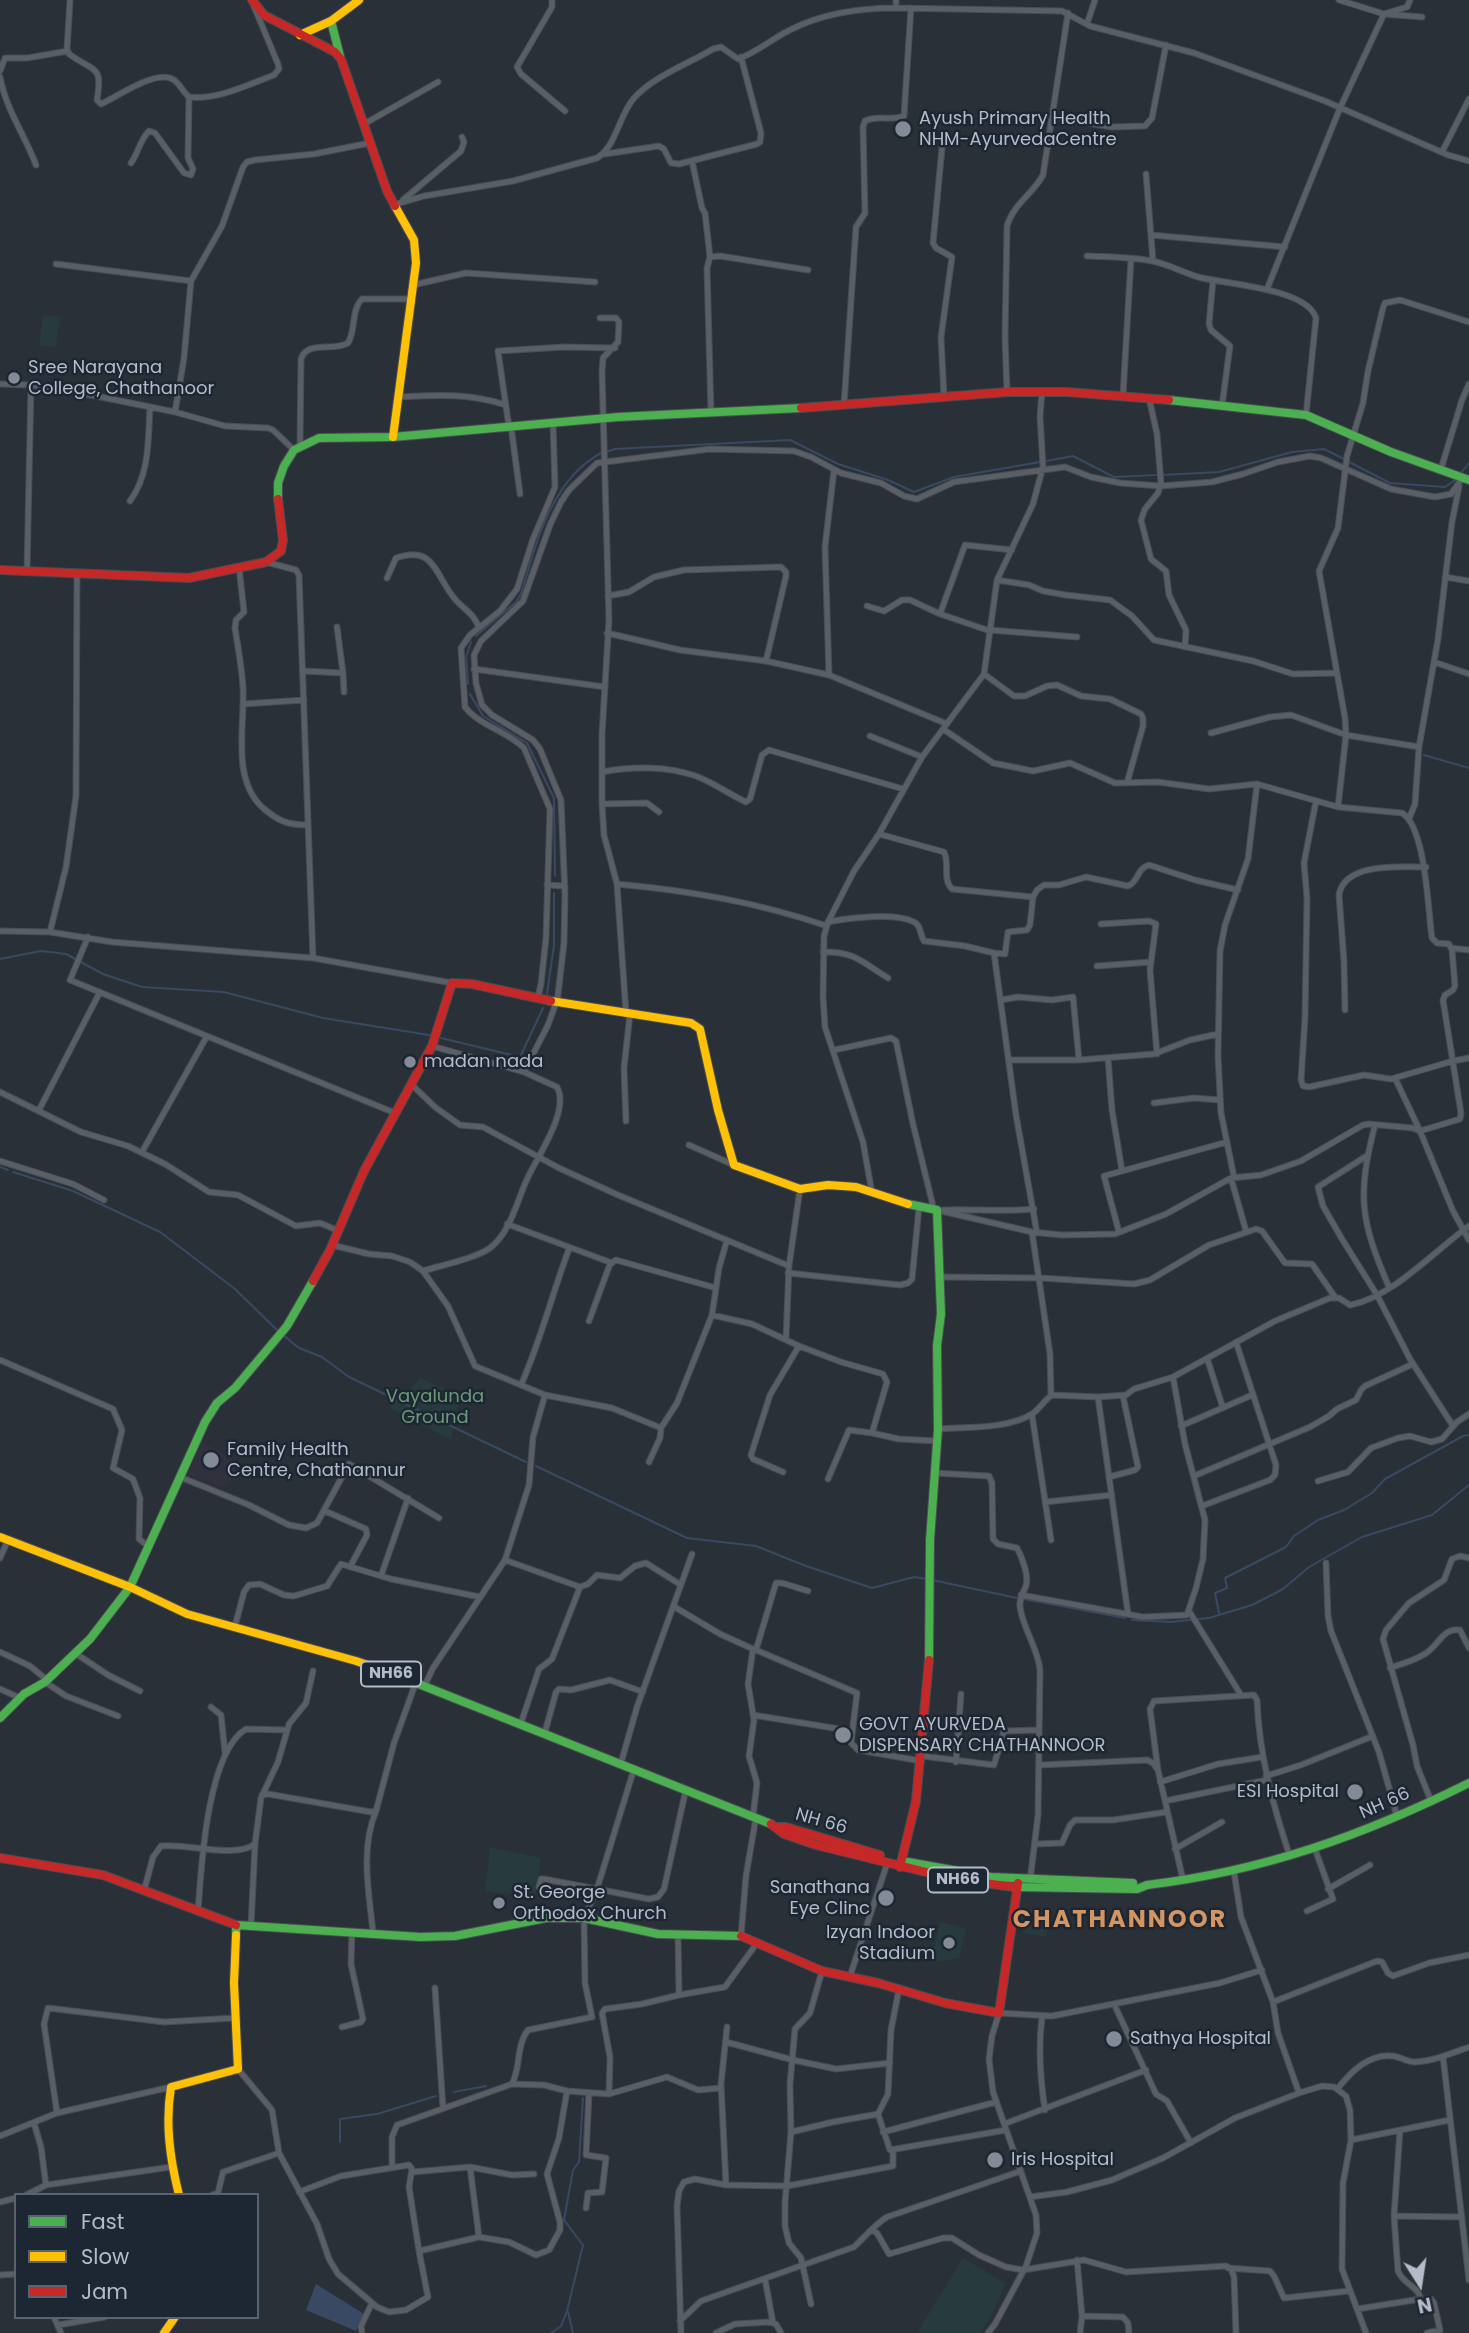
<!DOCTYPE html>
<html>
<head>
<meta charset="utf-8">
<style>
  body { margin:0 }
  #map { position:relative; width:1469px; height:2333px; overflow:hidden; background:#2a3038; font-family:Poppins,sans-serif }
  canvas { display:block }
  .legend { position:absolute; left:14px; top:2193px; width:245px; height:126px; box-sizing:border-box; background:#1d2633; border:2px solid #59626f; margin:0; padding:9px 12px; list-style:none; font-size:21px; color:#b4bcc9 }
  .legend li { display:flex; align-items:center; gap:14px; height:35px }
  .legend b { width:35px; border:2px solid #59626f }
  .north { position:absolute; left:1385px; top:2249px; width:70px; height:70px; -webkit-text-stroke:5px #1d2633; paint-order:stroke; rotate:168deg; font-size:19px; font-weight:700; line-height:28px; text-align:center; color:#b4bcc9 }
  .north::after { content:''; display:block; margin:auto; width:24px; height:32px; background:#b4bcc9; clip-path:polygon(50% 0,100% 100%,50% 72%,0 100%) }
</style>
</head>
<body>
<div id="map">
<canvas width="1469" height="2333"></canvas>
<ul class="legend">
<li><b style="height:9px;background:#4caf50"></b>Fast</li>
<li><b style="height:9px;background:#ffc107"></b>Slow</li>
<li><b style="height:9px;background:#c62828"></b>Jam</li>
</ul>
<div class="north">N</div>
</div>
<script>
const g = document.querySelector('canvas').getContext('2d');
g.lineJoin = 'round';
function fillPath(path, color) {
  g.fillStyle = color;
  g.fill(path, 'evenodd');
}
function strokePath(path, color, width, dash) {
  g.strokeStyle = color;
  g.lineWidth = width;
  g.lineCap = dash ? 'butt' : 'round';
  g.setLineDash(dash || []);
  g.stroke(path);
}
function drawText(font, color, halo, rows, align = 'center') {
  g.font = font + ' Poppins,sans-serif';
  g.lineWidth = 5;
  g.setLineDash([]);
  g.textBaseline = 'middle';
  g.strokeStyle = halo;
  g.fillStyle = color;
  for (const [text, x, y, turn = 0] of rows) {
    g.save();
    g.translate(x, y);
    g.rotate((+turn || 0) * Math.PI / 180);
    g.textAlign = isNaN(turn) ? turn : align;
    if (halo) g.strokeText(text, 0, 0);
    g.fillText(text, 0, 0);
    g.restore();
  }
}
const medical = new Path2D(`
  M201,1442L219,1450L237,1471L225,1488L188,1475Z`);
const green = new Path2D(`
  M43,315L60,317L56,347L39,345Z
  M421,1378L460,1396L451,1440L390,1408Z
  M490,1847L541,1858L535,1897L485,1891Z
  M1028,1909L1051,1913L1046,1937L1023,1933Z
  M940,1922L966,1928L959,1958L931,1963Z
  M963,2258L1005,2283C998,2300 992,2318 980,2333H917Z`);
const water = new Path2D(`
  M316,2284L364,2314L356,2331L306,2310Z`);
const stream = new Path2D(`
  M606,452L615,449L790,440L838,464L888,480L914,492L954,477L1040,462
  M1046,461L1073,456L1114,477L1157,475
  M1349,462L1390,483L1445,487L1455,480
  M1461,473L1469,463
  M1162,475L1219,472L1292,452L1324,449L1344,459
  M476,636L516,602L521,594C536,544 551,480 601,453
  M468,684L466,657L471,642
  M470,694L483,716L527,743L554,798L555,876
  M1424,755L1469,768
  M0,959L41,951L66,954L103,974L142,987L224,992L323,1018L429,1035
  M547,994L554,945V893
  M441,1038L520,1057L543,1008
  M0,1167L8,1170
  M13,1172L73,1191L160,1232L235,1289L278,1331
  M283,1335L299,1348L322,1357L349,1377L526,1462
  M536,1466L687,1538L756,1546L806,1566L872,1588L914,1577L927,1579
  M932,1580L1017,1598
  M1024,1599L1125,1618
  M1219,1613L1215,1593L1227,1588L1225,1578L1286,1547L1294,1536L1318,1520L1344,1510L1372,1493L1385,1479L1463,1436L1469,1435
  M1132,1620L1171,1622L1209,1618L1252,1605L1283,1589L1309,1567L1362,1537L1432,1515L1469,1485
  M454,2092L486,2086
  M340,2142V2119L377,2114L436,2096
  M568,2312L573,2333
  M551,2333L561,2326L567,2311L583,2245L564,2220L573,2170L579,2162L583,2098`);
const street = new Path2D(`
  M70,0L67,49L69,54C95,73 103,64 97,100L101,104C117,97 157,68 174,80C180,84 183,92 189,97C218,100 247,85 274,75L279,69L278,64L253,4
  M552,0V7L517,67L521,74L565,111
  M1339,0L1384,14L1422,17
  M896,8L1062,11L1090,26L1194,53L1325,101L1448,155L1469,161
  M1087,24L1095,0
  M0,71L5,58H27L68,51
  M0,77C6,110 25,135 36,165
  M1053,117L1112,127L1145,126L1152,118L1166,45
  M364,124L438,82
  M942,148L933,243L936,248L952,257L941,337L944,397
  M1442,152L1469,99
  M605,154L659,146L664,149L671,163L679,164L757,144L760,142L761,133L741,57
  M692,161L702,208L705,213L710,257
  M131,163C139,152 139,141 149,131L155,133L184,173L191,175L193,169L188,158L189,97
  M1146,174L1153,261
  M403,200L461,151L464,142L462,137
  M393,205L424,196L513,181L597,158C616,147 619,115 634,98C654,76 688,64 713,49L721,47L738,59C756,53 773,38 790,30C823,13 859,8 896,8V0
  M1151,235L1285,247
  M1087,256C1108,257 1131,257 1152,261C1168,264 1182,272 1198,277C1224,284 1307,288 1316,318L1306,415
  M56,264L191,281
  M1213,280L1209,324L1211,330L1230,346L1222,406
  M413,285L466,273L595,282
  M1267,289L1340,108L1384,14L1407,7L1410,0
  M600,318H616L619,322L618,342L603,358L602,372L609,620L602,734V804L604,835L617,884L626,1013
  M0,384L31,385L96,396L175,412L225,426L268,428L273,430L294,450
  M1007,392L1005,337L1007,226C1013,204 1033,194 1043,175L1068,13
  M1123,395L1131,259
  M399,397C438,395 468,393 506,405
  M1149,398L1157,434L1161,483L1158,493L1145,509L1141,520L1151,559L1166,571L1169,595L1186,630L1185,647
  M844,405L856,227L865,213L863,127L865,121C877,115 892,121 904,116L911,8
  M175,412L184,358L191,281L222,226L243,167L247,162L255,160L314,154L370,143
  M711,412L707,268L710,257L720,256L808,270
  M511,426L520,494
  M509,427L498,351L564,347L615,348
  M300,447L301,359C307,340 333,352 348,343C356,330 351,310 362,299H411
  M1441,469L1462,400L1469,384
  M130,501C150,474 148,439 150,407
  M266,562L296,570L299,575L313,958
  M239,567L244,612L236,620L235,628C238,648 242,668 243,688C245,726 231,779 263,808C278,821 288,825 307,825
  M27,571L31,385
  M1445,577L1469,581
  M387,578L396,558C435,544 435,576 455,599C464,610 474,613 479,628
  M997,580L1029,585L1043,591L1066,595L1110,600L1132,616L1154,640L1253,661L1293,674L1336,673
  M608,596L629,592L654,577L684,570L781,567L786,572V576L766,661
  M867,606L884,611L902,600H910L940,614L990,631
  M940,614L965,545L1012,550
  M990,630L1077,637
  M607,633L680,650L766,661L829,675L947,724
  M1434,662L1469,674
  M474,669L605,687
  M303,671L343,673L337,627
  M343,673L344,692
  M984,674L1014,696H1025L1047,686L1057,685L1081,696L1110,699L1141,714L1143,718V726L1127,783
  M829,675L825,547L834,470
  M243,704L304,700
  M943,729L993,763L1033,771L1070,763L1115,783L1158,782L1209,789L1257,784L1248,859L1225,925L1220,951L1218,1056L1221,1113L1234,1177
  M1211,733L1270,717L1291,715L1346,735L1419,747
  M870,736L922,757
  M602,772C631,766 667,766 696,776C714,783 729,794 746,802L750,799L762,755L769,750L903,789
  M1257,784L1338,807L1402,813C1426,827 1428,912 1432,938L1437,943L1449,944L1452,950L1455,986L1453,990L1445,995L1443,1000L1461,1113L1460,1119L1420,1131L1395,1078
  M1316,801L1304,863L1307,898L1305,1018L1301,1080L1303,1086L1309,1087L1364,1075L1391,1079L1453,1061L1469,1058
  M602,804L647,803L659,812
  M1338,807L1346,735L1345,718L1319,571L1338,528L1347,456L1363,403L1368,371L1383,308L1385,303L1400,300L1469,322
  M1409,819L1415,804L1419,747L1438,639L1452,522L1459,487
  M879,834L944,852C950,864 942,879 952,889L1033,897
  M617,884C691,891 756,902 827,926
  M547,885L565,886
  M828,922C849,918 895,912 914,922C921,925 920,935 924,941L965,946L994,953L1016,1115L1037,1233
  M1101,924L1149,921L1156,924L1150,970L1157,1054
  M0,931L50,932L112,942L313,958L452,983
  M50,932L66,867L76,796L77,573
  M88,937L70,980L395,1113
  M1451,948L1469,950
  M823,952C854,951 862,962 888,978
  M994,953L1005,954L1008,932L1027,930L1030,925L1033,897L1037,890L1044,885H1059L1086,877L1128,886C1139,882 1136,869 1149,865L1195,880L1238,890
  M1097,966L1151,962
  M538,998L541,984L546,938L550,809L524,748C507,731 480,726 465,707L461,648L470,635L500,611L517,589L533,539L555,487L553,423
  M1001,1000L1018,997L1052,1000L1073,997L1079,1060
  M557,1003L564,943L565,895L561,800L540,749L533,740L492,715L482,705L476,683L474,655L481,641L523,601L550,525L561,502L569,490L597,463L710,449L794,451L811,457L841,473L881,483L904,496L917,499L954,482L1065,467L1091,477L1120,483L1161,486L1212,482L1243,474L1278,462L1310,456L1321,458L1391,489L1435,497L1451,494L1463,477
  M1345,1010L1344,962L1339,895C1344,862 1401,867 1426,867
  M834,1050L891,1038L896,1041L913,1124L934,1210
  M1108,1058L1112,1110L1122,1171
  M1009,1060H1079L1154,1054L1190,1040L1218,1034
  M524,1072L548,1025L556,1003
  M411,1084L435,1107L460,1125L483,1127L559,1168L618,1195L789,1266
  M0,1092L81,1132L128,1146L165,1164L209,1192L238,1195L296,1226L320,1223L339,1231
  M1154,1103L1194,1098L1220,1100
  M39,1110L100,992
  M626,1121L624,1068L630,1014
  M1375,1125C1357,1195 1360,1220 1389,1287
  M689,1145L734,1165
  M142,1152L207,1036
  M1368,1155L1318,1187L1323,1206L1342,1239L1377,1295L1410,1359L1453,1426
  M0,1161L73,1184L104,1200
  M1231,1178L1246,1231
  M872,1193L863,1142L825,1027L823,997L824,936L828,922L854,871L879,834L922,757L984,674L997,580L1033,504L1043,467L1040,416L1042,392
  M937,1210L1032,1232L1062,1235L1115,1234L1166,1214L1231,1178L1261,1175L1301,1161L1363,1125L1369,1124L1413,1128L1420,1131L1453,1211L1469,1240
  M943,1210C974,1209 1003,1212 1034,1209
  M507,1224L612,1263
  M1032,1232L1050,1354L1051,1395
  M1119,1232L1104,1176L1227,1142
  M332,1245L369,1254L392,1256L410,1262L423,1271L448,1306L475,1366L545,1395L612,1408L661,1428L677,1403L712,1315L752,1324L799,1346L841,1362L883,1374L887,1382L872,1433L899,1439L937,1441
  M423,1271C442,1265 474,1259 490,1248C511,1232 517,1200 528,1177C538,1156 570,1110 557,1087L524,1072L432,1046
  M788,1273L900,1285L908,1283L912,1279L919,1207
  M939,1277L1041,1278L1134,1284L1150,1280L1209,1245L1256,1229L1262,1231L1285,1263L1312,1264L1335,1297
  M712,1315L719,1268L727,1240
  M589,1321L610,1264L616,1260L716,1288
  M786,1339L789,1266L800,1189
  M1207,1358L1223,1408
  M0,1360L113,1409L122,1430L113,1468L133,1479L140,1498L139,1539L148,1546
  M521,1385C541,1340 552,1294 569,1249
  M1098,1397L1128,1614
  M1032,1415L1051,1540
  M1181,1426L1252,1395
  M938,1429C965,1427 1009,1429 1032,1414C1040,1409 1044,1400 1052,1395L1098,1397L1126,1395L1134,1389L1173,1377L1275,1321L1330,1298H1339L1350,1305C1393,1297 1434,1251 1469,1226
  M649,1462L660,1438L661,1428
  M783,1472L753,1459L751,1455L770,1395L799,1346
  M935,1473L989,1476L992,1483L993,1539L998,1544L1017,1548C1022,1557 1029,1575 1026,1586C1023,1594 1019,1597 1020,1607C1023,1629 1038,1648 1040,1670L1038,1815L1030,1881
  M1194,1476L1310,1427L1329,1416L1337,1409L1356,1400L1361,1390L1365,1386L1413,1364
  M180,1477L249,1505L289,1525L306,1528L317,1523L349,1464L439,1518
  M1109,1477L1135,1470L1138,1467L1123,1396
  M828,1479L849,1430L872,1433
  M1318,1481L1348,1472L1371,1448L1398,1438L1410,1436L1431,1442L1442,1439L1457,1422L1469,1414
  M1045,1502L1112,1495
  M1202,1506L1270,1480L1275,1475L1276,1465L1236,1342
  M325,1511L366,1529L367,1535L350,1567
  M0,1558L8,1540
  M505,1560L580,1587L588,1584L597,1575L620,1578L635,1566L646,1563L681,1585
  M1326,1563L1328,1616L1331,1631L1379,1752L1397,1816
  M381,1576L408,1498
  M808,1591L782,1583H776L756,1650L857,1693L851,1743L858,1750L921,1761
  M1021,1595L1143,1617L1187,1615L1196,1588L1203,1559L1205,1520L1185,1444L1173,1377
  M673,1606L720,1634L753,1649
  M1189,1611L1241,1695
  M235,1626L244,1592L249,1585L260,1584L284,1595L294,1596L327,1586L341,1564L391,1579L480,1597
  M0,1652L30,1666L47,1680
  M75,1653L108,1675L140,1691
  M1390,1668C1401,1664 1413,1661 1423,1655C1438,1648 1442,1627 1460,1630L1469,1648
  M45,1682L66,1696L118,1716
  M425,1685L433,1668L505,1560L529,1485L533,1437L545,1395
  M0,1689L20,1698
  M211,1707L221,1715L225,1752
  M753,1715L852,1731
  M521,1723L539,1669L552,1659L580,1587
  M545,1732L556,1692L559,1689L571,1690L610,1680L643,1692
  M922,1756L994,1765L1004,1731L1039,1730
  M956,1762L961,1694
  M621,1763L637,1707L692,1554
  M1040,1765L1147,1760L1153,1763L1158,1770L1183,1880
  M1158,1770L1150,1709L1154,1701L1254,1695L1257,1700C1259,1755 1273,1805 1290,1857
  M1266,1776L1301,1765L1373,1736
  M1160,1782L1218,1764L1262,1757
  M262,1795L268,1794L371,1812L376,1811L394,1743L416,1682
  M1165,1801L1267,1780
  M1431,1801L1417,1766L1413,1745L1383,1639L1386,1630L1409,1603L1444,1580L1452,1559L1460,1556L1469,1558
  M753,1816L757,1783L749,1756L754,1720L748,1684L753,1649
  M1035,1844L1062,1843L1070,1825L1075,1820H1113L1167,1812
  M1175,1849L1222,1822
  M1234,1872L1241,1917L1273,2002L1278,2033L1299,2093
  M539,1887L541,1879H544L597,1889L634,1769
  M1328,1889L1370,1865
  M144,1891L153,1857L161,1846C187,1843 235,1859 255,1844L261,1798L278,1762L289,1724L306,1703L313,1671
  M1307,1911L1333,1899L1315,1849
  M198,1912C201,1869 207,1752 246,1729L287,1730
  M251,1926L255,1844
  M373,1932C369,1893 360,1849 376,1811
  M741,1936L746,1876L756,1817
  M850,1976L887,1864
  M435,1988L443,2108
  M899,1989L891,2030L888,2094L878,2114L890,2150L1006,2130
  M679,1995L725,1987L757,1943
  M1273,2002L1377,1961L1382,1962L1388,1973L1393,1976L1429,1963L1469,1955
  M1114,2004L1156,2094L1167,2101L1191,2143
  M592,2017L585,1983L584,1918L597,1889L649,1899L658,1897L664,1889L686,1789
  M1042,2017C1038,2049 1040,2078 1045,2110
  M342,2027L361,2022L363,2019L351,1964L352,1931
  M726,2042L793,2060L836,2069L890,2063
  M1443,2057L1469,2280
  M238,2069L272,2110L279,2153L317,2224L329,2259L338,2274L377,2307L389,2312L406,2310L428,2297L419,2251L479,2237L509,2242L536,2255L549,2250L560,2230V2222L547,2174L559,2138L567,2091L609,2094L610,2057L602,2013L605,2009L642,2004L679,1995L678,1934
  M512,2084L544,2085L567,2091
  M1338,2088C1351,2072 1369,2053 1393,2056C1401,2057 1407,2062 1415,2062C1434,2061 1452,2053 1469,2047
  M609,2094L667,2077L698,2090L721,2088
  M57,2113L44,2024L48,2008L164,2022L235,2018
  M34,2123L41,2147L46,2185
  M1004,2124L1146,2070
  M1400,2130L1394,2216L1398,2271C1403,2284 1418,2286 1421,2299H1431L1434,2303L1440,2330L1427,2333
  M791,2132L833,2122L878,2114
  M883,2132L996,2102
  M0,2136L57,2113L171,2087
  M1351,2140L1450,2120
  M392,2167V2137L397,2125L512,2084C521,2067 516,2045 528,2030L592,2017
  M470,2167L479,2237
  M412,2172L470,2167L512,2175L534,2174
  M726,2185L721,2084L727,2027
  M299,2192L341,2176L409,2165L412,2169L409,2187L419,2251
  M26,2195L46,2185L171,2167
  M212,2195L218,2193L223,2172L279,2153
  M1030,2197L1067,2192L1112,2180L1163,2158L1235,2118L1299,2093L1322,2086L1334,2087L1346,2096L1350,2110L1351,2140L1343,2183L1342,2269L1366,2333
  M0,2202L16,2198
  M586,2208L588,2193L602,2192L606,2158L586,2155L589,2093
  M1394,2216L1462,2217
  M872,2230L877,2233L889,2254L943,2238H952L979,2255L1006,2267L1023,2270L1084,2260L1126,2272L1226,2266L1231,2269L1234,2277L1236,2333
  M1077,2260L1082,2316L1080,2333
  M1228,2268L1270,2271L1274,2276L1284,2298L1349,2291
  M0,2275L16,2274
  M765,2279L773,2323
  M811,2304L801,2258L789,2243L785,2226V2203L791,2132L790,2084L795,2029L810,2013L822,1971
  M1357,2309L1421,2299
  M1082,2316L1123,2317L1128,2323L1129,2333
  M54,2317L61,2333
  M680,2321L701,2301L854,2247C865,2237 874,2225 887,2217L1021,2171
  M58,2325L105,2317
  M362,2333L361,2326L372,2303
  M681,2333L677,2206L679,2191L684,2182L695,2179L726,2185L787,2186L893,2166V2151
  M716,2333L735,2324L769,2322L776,2324L781,2333
  M988,2333L995,2324L1026,2266L1037,2233L1036,2215L993,2092L989,2059L992,2036L999,2013L1052,2016L1220,1983L1262,1970`);
const fast = new Path2D(`
  M331,21L340,56
  M1169,400L1306,415L1391,452L1469,480
  M278,499V483L284,466L294,450L319,438L393,437L618,417L801,408
  M908,1204L937,1210L941,1314L937,1346L938,1429L930,1540L929,1660
  M396,1675L771,1824
  M0,1718L24,1694L45,1682L90,1639L130,1587L205,1422L217,1403L235,1388L287,1326L313,1281
  M908,1862L991,1877L1133,1883
  M1014,1887L1137,1889L1147,1885C1264,1871 1364,1835 1469,1783
  M236,1935V1925L420,1937L455,1936L546,1918H584L658,1934L741,1936`);
const slow = new Path2D(`
  M300,35L331,21L359,0
  M393,437L416,263L414,240L395,206
  M551,1001L691,1023L700,1029L718,1110L734,1165L800,1189L828,1185L856,1187L908,1204
  M0,1537L130,1587L187,1614L356,1661L396,1675
  M179,2195C170,2159 165,2124 171,2087L238,2069L234,1983L236,1935
  M164,2333L175,2317`);
const jam = new Path2D(`
  M252,0L264,15L335,52L341,59L387,191L395,206
  M801,408L1007,392H1067L1169,400
  M0,570L189,578L266,562L281,551L283,540L278,499
  M313,1281L330,1250L364,1171L432,1046L452,983L472,984L551,1001
  M771,1824L784,1834L816,1845L954,1879L1014,1887
  M777,1827H786L880,1855
  M0,1858L103,1875L236,1925
  M900,1867L916,1801L929,1660
  M741,1936L822,1971L878,1983L945,2003L999,2013L1018,1883`);
const markers = [
  [903,129,9,"#848b96"],
  [14,378,7,"#848b96"],
  [410,1062,7,"#848b96"],
  [211,1460,9,"#848b96"],
  [843,1735,9,"#848b96"],
  [1355,1792,9,"#848b96"],
  [886,1898,9,"#848b96"],
  [499,1903,7,"#848b96"],
  [949,1943,7,"#848b96"],
  [1114,2039,9,"#848b96"],
  [995,2160,9,"#848b96"]
];
const shields = [
  [391,1674,60],
  [958,1880,60]
];
const shieldNames = [
  ["NH66",391,1674],
  ["NH66",958,1880]
];
const poiNames = [
  ["Ayush Primary Health",919,119],
  ["NHM-AyurvedaCentre",919,140],
  ["Sree Narayana",28,368],
  ["College, Chathanoor",28,389],
  ["madan nada",424,1062],
  ["Family Health",227,1450],
  ["Centre, Chathannur",227,1471],
  ["GOVT AYURVEDA",859,1725],
  ["DISPENSARY CHATHANNOOR",859,1746],
  ["ESI Hospital",1339,1792,"right"],
  ["Sanathana",870,1888,"right"],
  ["Eye Clinc",870,1909,"right"],
  ["St. George",513,1893],
  ["Orthodox Church",513,1914],
  ["Izyan Indoor",935,1933,"right"],
  ["Stadium",935,1954,"right"],
  ["Sathya Hospital",1130,2039],
  ["Iris Hospital",1011,2160]
];
const parkNames = [
  ["Vayalunda",435,1397],
  ["Ground",435,1418]
];
const streetNames = [
  ["NH 66",1385,1804,-24],
  ["NH 66",821,1822,16]
];
const districtNames = [
  ["CHATHANNOOR",1120,1921]
];
fillPath(medical, '#31303e');
fillPath(green, '#273a3e');
fillPath(water, '#384963');
strokePath(stream, '#384963', 2);
strokePath(street, '#484c53', 7);
strokePath(fast, '#484c53', 10);
strokePath(slow, '#484c53', 10);
strokePath(jam, '#484c53', 10);
strokePath(street, '#5a5e66', 5);
strokePath(fast, '#4caf50', 8);
strokePath(slow, '#ffc107', 8);
strokePath(jam, '#c62828', 8);
for (const [x, y, r, color] of markers) {
  const dot = new Path2D();
  dot.arc(x, y, r, 0, 2 * Math.PI);
  g.fillStyle = color;
  g.fill(dot);
  strokePath(dot, '#1d2633', 2.5);
}
for (const [x, y, w] of shields) {
  const box = new Path2D();
  box.roundRect(x - w / 2, y - 12.5, w, 25, 5);
  g.fillStyle = '#1d2633';
  g.fill(box);
  strokePath(box, '#b4bcc9', 2);
}
drawText('bold 16px', '#b4bcc9', null, shieldNames);
drawText('18px', '#b4bcc9', '#1d2633', poiNames, 'left');
drawText('18px', '#6b9a76', '#1d2633', parkNames);
drawText('18px', '#b4bcc9', '#1d2633', streetNames);
g.letterSpacing = '2px';
drawText('bold 24px', '#d59563', '#1d2633', districtNames);
g.letterSpacing = '0px';
</script>
</body>
</html>
